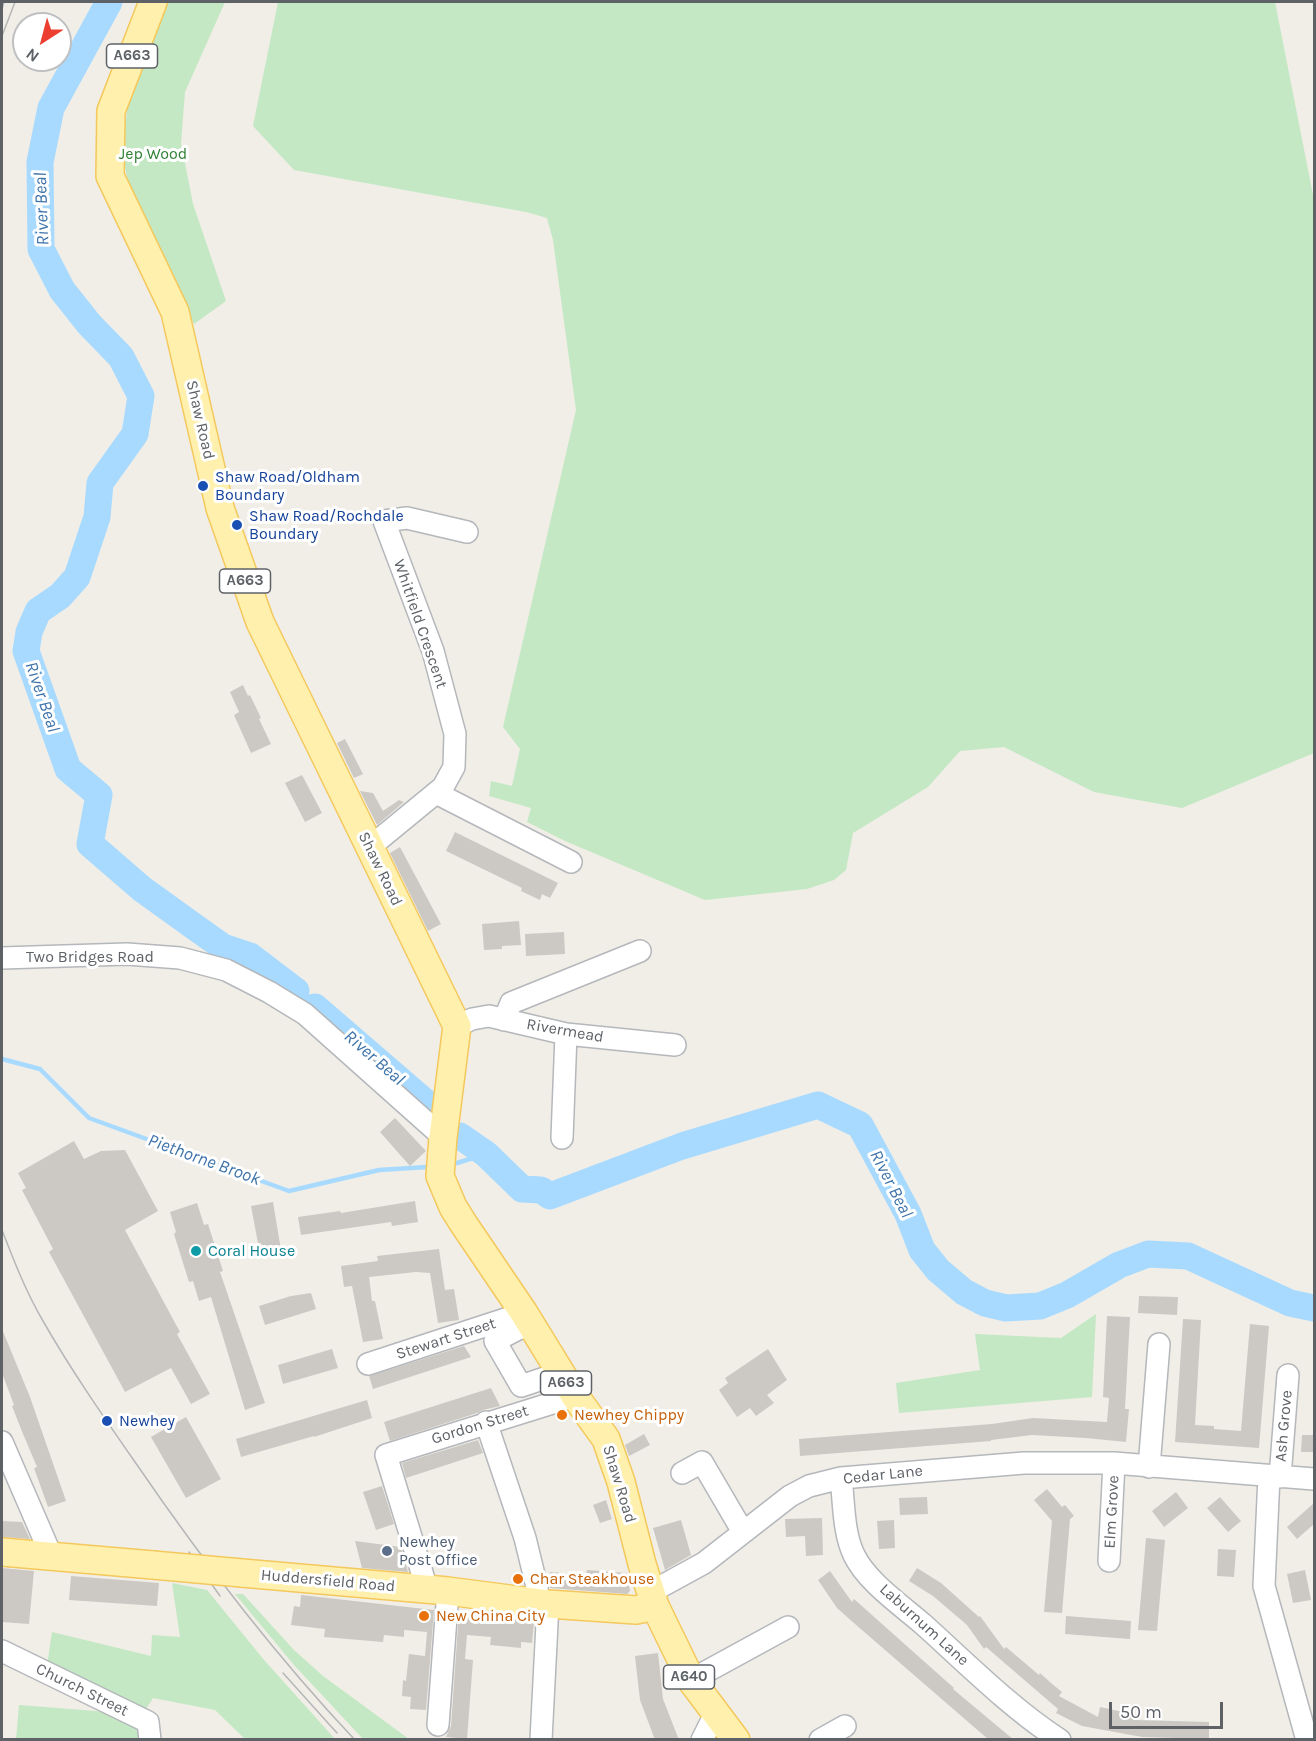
<!DOCTYPE html>
<html>
<head>
<meta charset="utf-8">
<style>
  body { margin:0 }
  #map { position:relative; width:1316px; height:1741px; overflow:hidden; background:#f0eee7; font-family:Karla,sans-serif }
  canvas { display:block }
  .frame { position:absolute; inset:0; border:3px solid #5e6267; pointer-events:none }
  .north { position:absolute; left:12px; top:12px; width:60px; height:60px; box-sizing:border-box; background:#fff; border:2px solid #bfc0c2; border-radius:50%; rotate:216deg; font-size:16px; font-weight:700; line-height:24px; text-align:center; color:#5e6267 }
  .north::after { content:''; display:block; margin:auto; width:21px; height:27px; background:#ec3e31; clip-path:polygon(50% 0,100% 100%,50% 72%,0 100%) }
  .scale { position:absolute; left:1109px; top:1702px; width:114px; height:27px; box-sizing:border-box; border:3px solid #5e6267; border-top:0; padding-left:8px; font-size:18px; line-height:21px; white-space:nowrap; color:#5e6267; -webkit-text-stroke:4px #fff; paint-order:stroke }
</style>
</head>
<body>
<div id="map">
<canvas width="1316" height="1741"></canvas>
<div class="frame"></div>
<div class="north">N</div>
<div class="scale">50 m</div>
</div>
<script>
const g = document.querySelector('canvas').getContext('2d');
g.lineJoin = 'round';
function fillPath(path, color) {
  g.fillStyle = color;
  g.fill(path, 'evenodd');
}
function strokePath(path, color, width, dash) {
  g.strokeStyle = color;
  g.lineWidth = width;
  g.lineCap = dash ? 'butt' : 'round';
  g.setLineDash(dash || []);
  g.stroke(path);
}
function drawText(font, color, halo, rows, align = 'center') {
  g.font = font + ' Karla,sans-serif';
  g.lineWidth = 6;
  g.setLineDash([]);
  g.textBaseline = 'middle';
  g.strokeStyle = halo;
  g.fillStyle = color;
  for (const [text, x, y, turn = 0] of rows) {
    g.save();
    g.translate(x, y);
    g.rotate((+turn || 0) * Math.PI / 180);
    g.textAlign = isNaN(turn) ? turn : align;
    if (halo) g.strokeText(text, 0, 0);
    g.fillText(text, 0, 0);
    g.restore();
  }
}
const green = new Path2D(`
  M166,2H225L185,92L181,143L193,204L226,301L194,324L130,189L122,155L128,102Z
  M278,2H1275L1314,200V753L1182,808L1094,792L1004,747L960,751L928,787L853,833L846,870L834,880L807,889L705,900L565,841L527,822L531,808L489,796L491,781L512,786L520,749L503,727L576,410L553,240L547,218L526,212L294,170L253,126Z
  M1096,1314L1092,1397L899,1413L896,1383L980,1370L975,1334L1061,1338Z
  M172,1583L207,1590L264,1660L335,1739H245L215,1710L153,1698L146,1709L47,1666L52,1632L151,1656L152,1635L180,1637Z
  M235,1594H243L294,1650L323,1676L409,1739H363L294,1665Z
  M19,1705L121,1713L146,1727L147,1740H16Z`);
const stream = new Path2D(`
  M2,1059L40,1069L89,1118L289,1191L379,1170L427,1167
  M457,1163L486,1154`);
const river = new Path2D(`
  M109,2L51,108L40,162L41,249L62,290L89,324L121,357L141,396L135,434L100,483L97,517L77,577L60,596L38,611L29,632L26,651L68,769L99,795L90,844L142,889L199,930L223,947L250,956L296,991
  M315,1007L432,1108
  M460,1136L486,1154L522,1189L541,1190L550,1196L682,1146L818,1105L860,1125L908,1214L922,1250L938,1270L964,1292L985,1303L1006,1308L1040,1306L1067,1295L1119,1265L1148,1254L1188,1256L1290,1303L1314,1308`);
const building = new Path2D(`
  M243,685L248,696L250,695L261,718L259,719L271,744L251,753L234,715L239,712L230,692Z
  M345,739L363,774L354,778L337,743Z
  M302,775L322,813L305,822L285,783Z
  M360,791L373,793L383,811L399,800L404,802L377,825Z
  M455,832L558,883L550,898L542,894L540,900L521,891L522,888L446,851Z
  M400,847L441,924L428,931L390,853Z
  M519,921L521,945L502,946V949L484,950L482,924Z
  M564,932L565,954L526,956L525,934Z
  M395,1118L426,1151L410,1166L380,1132Z
  M74,1141L84,1159L101,1151L125,1150L158,1211L125,1230L180,1332L177,1334L210,1394L191,1404L171,1368L125,1392L49,1252L53,1249L22,1190L26,1188L18,1173Z
  M415,1201L418,1222L392,1226L391,1222L301,1235L298,1217L340,1211L341,1213Z
  M273,1202L282,1256L261,1259L251,1206Z
  M197,1203L204,1225L208,1224L223,1271L220,1272L265,1403L245,1410L211,1297L199,1301L193,1281L189,1282L174,1234L176,1232L170,1212Z
  M439,1249L445,1290L454,1289L459,1320L438,1323L430,1273L416,1272L369,1277L372,1301H375L383,1339L363,1342L352,1286L344,1287L341,1266L378,1261L377,1256Z
  M311,1293L316,1309L265,1325L259,1306L291,1296Z
  M1139,1296L1178,1297L1177,1315L1138,1313Z
  M1107,1316L1130,1317L1125,1409H1129L1126,1442L1086,1438L1032,1435L991,1440V1441L800,1456L799,1439L992,1424L1033,1418L1107,1422L1109,1398L1103,1397Z
  M1183,1319L1201,1320L1195,1425L1214,1426V1429L1241,1431L1250,1324L1269,1326L1259,1448L1175,1442Z
  M2,1329L30,1397L66,1501L48,1507L34,1468L37,1467L21,1429L12,1406L14,1405L2,1373Z
  M464,1346L471,1357L373,1389L369,1376Z
  M332,1349L338,1368L283,1384L278,1365Z
  M768,1349L787,1380L767,1395L774,1403L756,1416L750,1408L737,1417L719,1390L728,1383L725,1378Z
  M491,1388L500,1406L483,1410L477,1413L390,1441L384,1422Z
  M367,1400L372,1418L314,1437V1436L241,1457L236,1439Z
  M186,1417L221,1479L186,1498L151,1437Z
  M644,1434L650,1445L629,1456L625,1445Z
  M1302,1435H1314V1452H1301Z
  M478,1440L483,1453L406,1478L402,1463Z
  M382,1486L394,1524L376,1530L363,1492Z
  M1047,1489L1062,1507L1065,1505L1074,1516L1070,1519L1062,1613L1044,1612L1052,1521L1034,1500Z
  M1176,1492L1188,1508L1164,1527L1152,1511Z
  M927,1497L928,1514L900,1515L899,1498Z
  M1220,1497L1241,1521L1228,1532L1207,1508Z
  M606,1500L612,1519L600,1523L593,1505Z
  M1314,1503V1524L1297,1539L1287,1527Z
  M822,1518L823,1555L806,1556L805,1536L786,1537L785,1519Z
  M681,1520L691,1555L665,1570L653,1528Z
  M894,1520L895,1548L879,1549L877,1521Z
  M2,1521L22,1522L30,1539L2,1537Z
  M1146,1538L1165,1540L1157,1631L1138,1630Z
  M355,1541L401,1547L408,1572L362,1568Z
  M1218,1549L1236,1550L1234,1577L1217,1576Z
  M2,1568L34,1571L29,1624L2,1622Z
  M917,1568L941,1583L979,1617L980,1616L1004,1649L1006,1647L1039,1675L1040,1673L1051,1683L1062,1692L1059,1696L1098,1717L1100,1707L1137,1715L1136,1720L1209,1722V1739L1142,1737L1082,1726L1056,1713L1058,1709L986,1647L984,1649L967,1625L933,1596L909,1581Z
  M587,1570L627,1573L630,1591L627,1594L550,1588V1572L586,1575Z
  M1305,1570L1311,1600L1293,1603L1287,1574Z
  M830,1571L852,1602L854,1599L954,1688L953,1689L1014,1740H989L855,1624L837,1608L818,1580Z
  M71,1576L159,1583L157,1606L69,1600Z
  M301,1595L434,1610L426,1710L410,1709L411,1697L402,1696L403,1680L406,1681L409,1654L425,1656L427,1632L404,1630V1637L384,1635L383,1642L324,1637L325,1629L291,1625L294,1606L300,1607Z
  M459,1612L534,1622L532,1643L521,1642V1648L490,1645L491,1637L467,1635L465,1659L473,1660L467,1739L446,1737L451,1726Z
  M1066,1616L1131,1621L1130,1639L1065,1634Z
  M658,1653L663,1699L679,1740H655L640,1700L635,1656Z`);
const minor = new Path2D(`
  M436,793L571,862
  M370,847L443,787L454,767L455,734L433,651L384,521L407,518L467,532
  M2,958L127,954L180,958L226,970L269,992L305,1014L443,1137
  M504,1020L511,1003L640,951
  M457,1026L472,1019L489,1016L566,1034L675,1045
  M562,1138L566,1034
  M530,1325L518,1329L495,1341L521,1386L560,1373
  M368,1364L524,1313
  M486,1422L525,1538L537,1587L538,1602
  M2,1442L51,1555
  M1149,1467L1159,1344
  M682,1473L702,1462L743,1532
  M1269,1476L1264,1586L1307,1740
  M1280,1477L1288,1375
  M841,1478C844,1502 843,1532 854,1555C867,1582 901,1605 924,1625C966,1663 1012,1709 1060,1740
  M1109,1561L1114,1463
  M427,1589L386,1455L575,1396
  M651,1592L704,1563L790,1496L809,1486L841,1478L1024,1463H1114L1314,1479
  M2,1651L148,1722L150,1740
  M691,1680L788,1627
  M438,1725L448,1591
  M541,1740L548,1604
  M702,1740L715,1714
  M820,1740L845,1726`);
const major = new Path2D(`
  M153,2L111,111L110,176L175,312L220,508L260,622L457,1026L443,1137L440,1176L453,1207L463,1223L524,1313L575,1396L606,1439L621,1482L642,1564L655,1606L691,1680L736,1740
  M2,1552L153,1565
  M242,1573L448,1591L548,1604L636,1610L655,1606`);
const tram = new Path2D(`
  M2,9L4,2
  M2,36L15,2
  M2,1230C14,1261 26,1292 43,1321C71,1370 103,1416 135,1462C202,1560 273,1653 355,1740
  M189,1552L220,1596
  M283,1673L337,1733`);
const majorBridge = new Path2D(`
  M153,1565L242,1573`);
const markers = [
  [203,486,6,"#1a4fb4"],
  [237,525,6,"#1a4fb4"],
  [196,1251,6,"#0f9aa8"],
  [562,1415,6,"#e8710a"],
  [107,1421,6,"#1a4fb4"],
  [387,1551,6,"#5c6f8a"],
  [518,1579,6,"#e8710a"],
  [424,1616,6,"#e8710a"]
];
const shields = [
  [132,56,51],
  [245,581,51],
  [566,1383,51],
  [689,1677,51]
];
const shieldNames = [
  ["A663",132,56],
  ["A663",245,581],
  ["A663",566,1383],
  ["A640",689,1677]
];
const parkNames = [
  ["Jep Wood",153,154]
];
const streetNames = [
  ["Shaw Road",200,420,77],
  ["Whitfield Crescent",420,624,71],
  ["Shaw Road",380,869,64],
  ["Two Bridges Road",90,957],
  ["Rivermead",565,1031,10],
  ["Stewart Street",446,1339,-18],
  ["Gordon Street",480,1425,-17],
  ["Ash Grove",1284,1426,-85],
  ["Cedar Lane",883,1475,-6],
  ["Shaw Road",619,1484,73],
  ["Elm Grove",1112,1512,-87],
  ["Huddersfield Road",328,1581,5],
  ["Laburnum Lane",924,1625,42],
  ["Church Street",82,1690,26]
];
const transitNames = [
  ["Shaw Road/Oldham",215,477],
  ["Boundary",215,495],
  ["Shaw Road/Rochdale",249,516],
  ["Boundary",249,534],
  ["Newhey",119,1421]
];
const cultureNames = [
  ["Coral House",208,1251]
];
const foodNames = [
  ["Newhey Chippy",574,1415],
  ["Char Steakhouse",530,1579],
  ["New China City",436,1616]
];
const serviceNames = [
  ["Newhey",399,1542],
  ["Post Office",399,1560]
];
const waterNames = [
  ["River Beal",42,209,-92],
  ["River Beal",42,697,71],
  ["River Beal",374,1058,41],
  ["Piethorne Brook",204,1160,20],
  ["River Beal",891,1184,63]
];
fillPath(green, '#c3e8c3');
strokePath(stream, '#a8daff', 4.5);
strokePath(river, '#a8daff', 27);
fillPath(building, '#ccc9c4');
strokePath(minor, '#b4b7bb', 24);
strokePath(major, '#f4c85c', 30);
strokePath(minor, '#fff', 21);
strokePath(major, '#fff1ad', 27);
strokePath(tram, '#b5b6b7', 1.5);
strokePath(majorBridge, '#f4c85c', 30, []);
strokePath(majorBridge, '#fff1ad', 27);
for (const [x, y, r, color] of markers) {
  const dot = new Path2D();
  dot.arc(x, y, r, 0, 2 * Math.PI);
  g.fillStyle = color;
  g.fill(dot);
  strokePath(dot, '#fff', 2);
}
for (const [x, y, w] of shields) {
  const box = new Path2D();
  box.roundRect(x - w / 2, y - 12, w, 24, 4.5);
  g.fillStyle = '#fff';
  g.fill(box);
  strokePath(box, '#5e6267', 1.5);
}
drawText('bold 15px', '#5e6267', null, shieldNames);
drawText('16px', '#328236', '#fff', parkNames);
drawText('16px', '#5e6267', '#fff', streetNames);
drawText('16px', '#164399', '#fff', transitNames, 'left');
drawText('16px', '#0d838f', '#fff', cultureNames, 'left');
drawText('16px', '#c56008', '#fff', foodNames, 'left');
drawText('16px', '#4e5e75', '#fff', serviceNames, 'left');
drawText('italic 18px', '#3f74ab', '#fff', waterNames);
</script>
</body>
</html>
